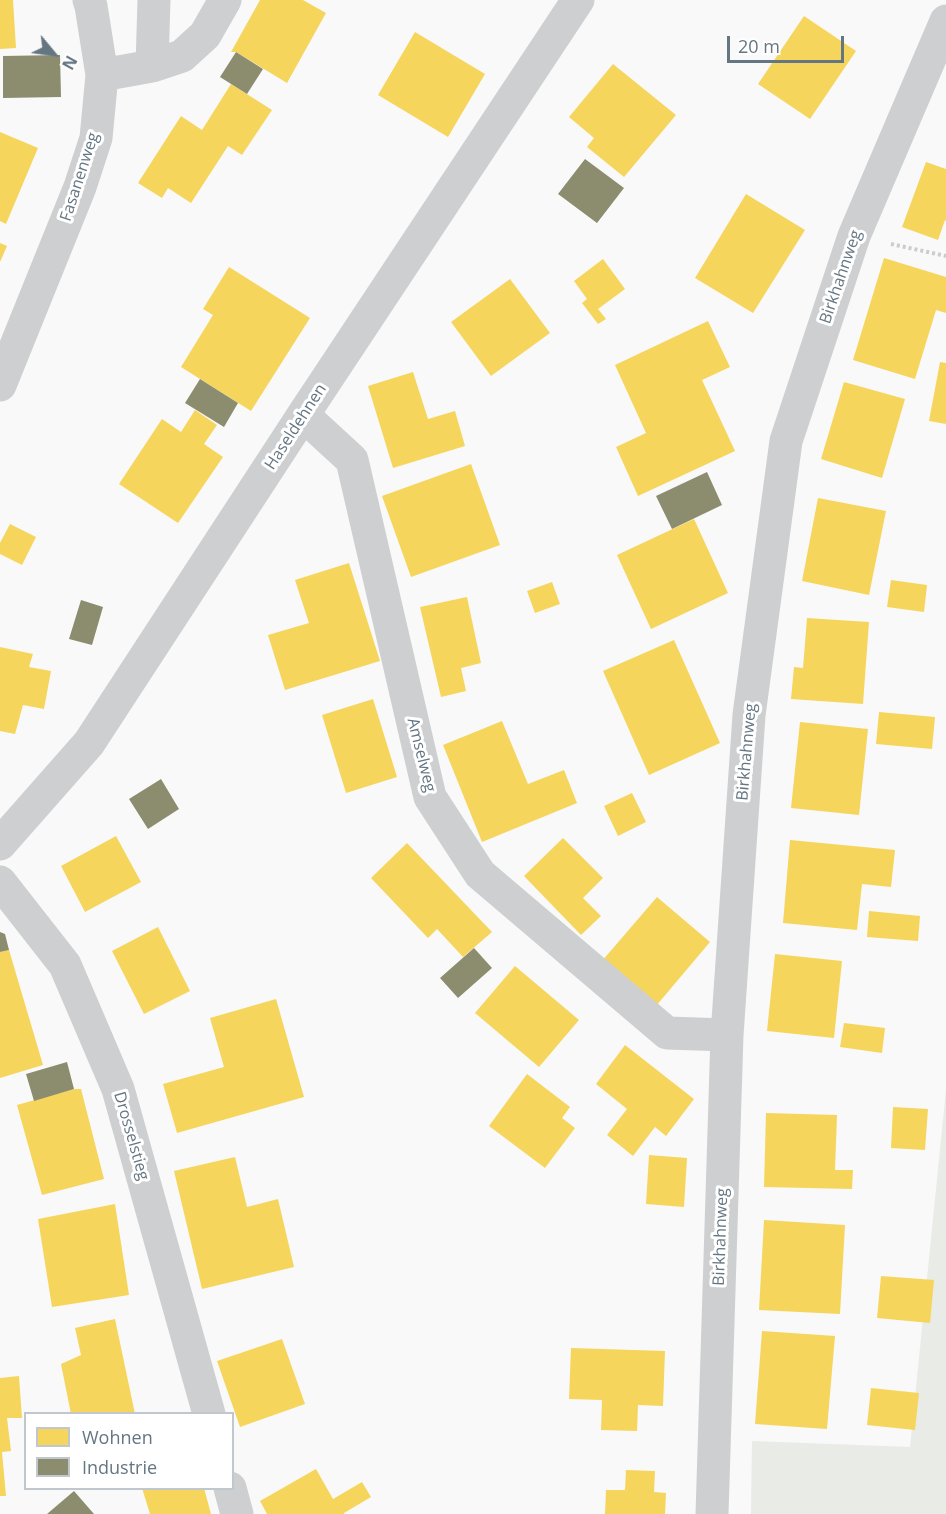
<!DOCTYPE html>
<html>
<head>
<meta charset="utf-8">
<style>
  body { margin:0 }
  #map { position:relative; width:946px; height:1514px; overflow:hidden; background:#f9f9f9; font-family:"Open Sans",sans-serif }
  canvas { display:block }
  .legend { position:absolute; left:24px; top:1412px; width:210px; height:78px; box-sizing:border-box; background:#fff; border:2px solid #c1c8cd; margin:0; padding:8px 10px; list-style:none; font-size:18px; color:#657683 }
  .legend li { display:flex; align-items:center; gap:12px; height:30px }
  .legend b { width:30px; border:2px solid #c1c8cd }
  .north { position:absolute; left:24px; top:24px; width:60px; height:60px; -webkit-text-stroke:4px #fff; paint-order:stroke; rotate:119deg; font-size:16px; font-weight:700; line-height:24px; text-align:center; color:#657683 }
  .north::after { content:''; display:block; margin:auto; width:21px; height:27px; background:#657683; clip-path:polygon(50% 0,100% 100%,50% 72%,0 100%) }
  .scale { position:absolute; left:727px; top:36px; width:117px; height:27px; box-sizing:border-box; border:3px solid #657683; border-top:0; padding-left:8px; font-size:18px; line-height:21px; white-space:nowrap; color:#657683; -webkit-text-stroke:4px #fff; paint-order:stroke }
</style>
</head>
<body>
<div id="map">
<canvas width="946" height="1514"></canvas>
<ul class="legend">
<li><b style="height:16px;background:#f6d55c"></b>Wohnen</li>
<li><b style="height:16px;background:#8c8c6e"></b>Industrie</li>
</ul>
<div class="north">N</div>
<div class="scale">20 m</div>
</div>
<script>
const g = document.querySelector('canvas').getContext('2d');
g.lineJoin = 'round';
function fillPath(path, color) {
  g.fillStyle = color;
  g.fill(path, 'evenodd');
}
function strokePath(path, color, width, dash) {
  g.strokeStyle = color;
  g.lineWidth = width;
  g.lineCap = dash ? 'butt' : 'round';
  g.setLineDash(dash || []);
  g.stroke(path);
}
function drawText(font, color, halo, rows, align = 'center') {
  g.font = font + ' "Open Sans",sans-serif';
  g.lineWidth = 6;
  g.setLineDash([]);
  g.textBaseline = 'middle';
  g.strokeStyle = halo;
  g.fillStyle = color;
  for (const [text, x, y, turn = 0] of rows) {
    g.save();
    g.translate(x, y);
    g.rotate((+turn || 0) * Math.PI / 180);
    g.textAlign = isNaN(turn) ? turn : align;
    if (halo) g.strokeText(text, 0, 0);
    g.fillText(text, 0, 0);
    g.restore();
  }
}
const green = new Path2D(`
  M946,1090V1514H751L752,1441L910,1447Z`);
const homes = new Path2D(`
  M0,0H13L16,48L0,49Z
  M260,0H303L326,13L287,83L236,52H231Z
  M804,16L856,51L810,119L758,84Z
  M415,32L485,74L448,137L378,95Z
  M613,64L676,115L624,177L587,147L594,138L569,117Z
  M231,84L272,110L242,155L228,146L191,203L168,188L162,198L138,183L181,116L202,130Z
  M0,132L38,148L6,224L0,221Z
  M926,162L946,169V221L945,220L938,240L902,227Z
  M746,194L805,230L753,313L695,278Z
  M0,243L7,246L0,262Z
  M884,258L946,277V313L936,310L915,379L853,360Z
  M603,259L625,289L598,309L606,319L598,324L582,303L587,299L574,281Z
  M229,267L310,318L251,411L181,367L213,315L203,309Z
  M510,279L550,333L491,376L451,322Z
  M708,321L730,367L702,380L735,451L638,496L616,447L646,433L615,365Z
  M940,362L946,363V424L929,421Z
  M413,372L428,419L455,411L465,446L393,468L368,386Z
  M844,382L905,399L882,478L821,459Z
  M195,410L217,425L204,444L223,457L178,523L119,484L162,419L181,432Z
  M471,464L500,545L411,577L382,496Z
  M818,498L886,511L869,595L802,581Z
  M694,519L728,593L651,629L617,555Z
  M10,524L36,537L22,565L0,554V543Z
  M349,563L380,661L285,690L268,635L309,623L295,580Z
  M891,580L927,585L924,612L887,607Z
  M552,582L560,604L535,613L527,591Z
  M467,597L481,663L461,668L466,691L441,697L420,607Z
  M807,618L869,622L863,704L791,699L794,667L803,668Z
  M674,640L720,743L649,775L603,671Z
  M0,647L33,654L29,667L51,671L44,709L23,705L15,734L0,731Z
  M373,699L397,777L346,793L322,715Z
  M879,712L935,717L932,749L876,744Z
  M502,721L528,784L564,770L577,803L482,842L443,745Z
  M800,722L868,729L859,815L791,808Z
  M632,793L646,822L618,836L604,806Z
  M116,836L141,882L85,912L61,866Z
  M563,838L603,878L583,898L601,916L581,935L524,876Z
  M790,840L895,850L891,887L862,884L857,930L783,923Z
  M407,843L492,932L463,957L437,929L428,938L371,878Z
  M657,897L710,942L656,1006L602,961Z
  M869,911L920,916L918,941L867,937Z
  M158,927L190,991L144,1014L112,951Z
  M9,950L43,1065L0,1078V952Z
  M775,954L842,961L834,1038L767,1031Z
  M515,966L579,1020L539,1067L475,1013Z
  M276,999L304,1097L177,1133L163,1084L224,1067L210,1018Z
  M844,1023L885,1028L882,1053L840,1047Z
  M625,1045L694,1099L666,1136L655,1127L633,1156L607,1135L627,1109L596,1084Z
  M527,1074L570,1107L562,1118L575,1128L545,1168L489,1126Z
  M74,1089H81L104,1179L42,1195L17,1105Z
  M893,1107L928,1109L925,1150L891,1148Z
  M766,1113L837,1115L835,1170H853L852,1189L764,1187Z
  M649,1155L687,1158L684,1207L646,1204Z
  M235,1157L247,1207L278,1199L294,1267L202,1289L174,1171Z
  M115,1204L129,1295L52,1307L38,1219Z
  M764,1220L845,1225L840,1314L759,1310Z
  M881,1276L934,1280L930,1323L877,1318Z
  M115,1319L135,1414H71L61,1364L81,1355L75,1328Z
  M762,1331L835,1336L827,1429L755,1424Z
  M282,1339L305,1404L240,1427L217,1361Z
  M571,1348L665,1351L663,1406L638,1405L637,1431L601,1430L602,1400L569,1399Z
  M19,1376L22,1418H7L11,1451L2,1452L6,1496H0V1378Z
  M871,1388L919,1393L915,1430L867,1425Z
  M316,1469L333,1499L362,1482L371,1497L344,1513V1514H267L260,1501Z
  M626,1470L655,1471L654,1492L666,1493L665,1514H605L606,1490H625Z
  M142,1488H204L211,1514H150Z`);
const industry = new Path2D(`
  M236,52L263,69L247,94L220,77Z
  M60,55L61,97L3,98V56Z
  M585,159L624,188L597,223L558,194Z
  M200,379L238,403L224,427L185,403Z
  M707,472L722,505L672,529L656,496Z
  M81,600L103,607L92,645L69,639Z
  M161,779L179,809L148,829L129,799Z
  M0,932L5,934L9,950L0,952Z
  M474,948L492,968L458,998L440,978Z
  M67,1062L74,1089L34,1101L26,1074Z
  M74,1491L94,1514H47Z`);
const path = new Path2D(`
  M891,244L946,256`);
const minor = new Path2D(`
  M152,66L154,0
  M102,75L152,66L182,56L205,35L225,0
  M0,385L80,187L96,138L102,75L91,6L89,0
  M303,415L352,460L430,797L480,874L667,1033L727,1035
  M0,844L89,743L303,415L578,0
  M0,882L65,965L118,1089L209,1414
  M230,1488L237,1514
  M712,1514L727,1035L749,715L786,441L854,236L946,21`);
const streetNames = [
  ["Fasanenweg",80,177,-72],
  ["Birkhahnweg",841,277,-71],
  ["Haseldehnen",296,427,-57],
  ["Birkhahnweg",747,752,-85],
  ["Amselweg",421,755,76],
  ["Drosselstieg",131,1136,74],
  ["Birkhahnweg",721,1237,-88]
];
fillPath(green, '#e8ebe6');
fillPath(homes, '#f6d55c');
fillPath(industry, '#8c8c6e');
strokePath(path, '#cbcccd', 4, [3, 3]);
strokePath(minor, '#cecfd0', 33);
drawText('16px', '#657683', '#fff', streetNames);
</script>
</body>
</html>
